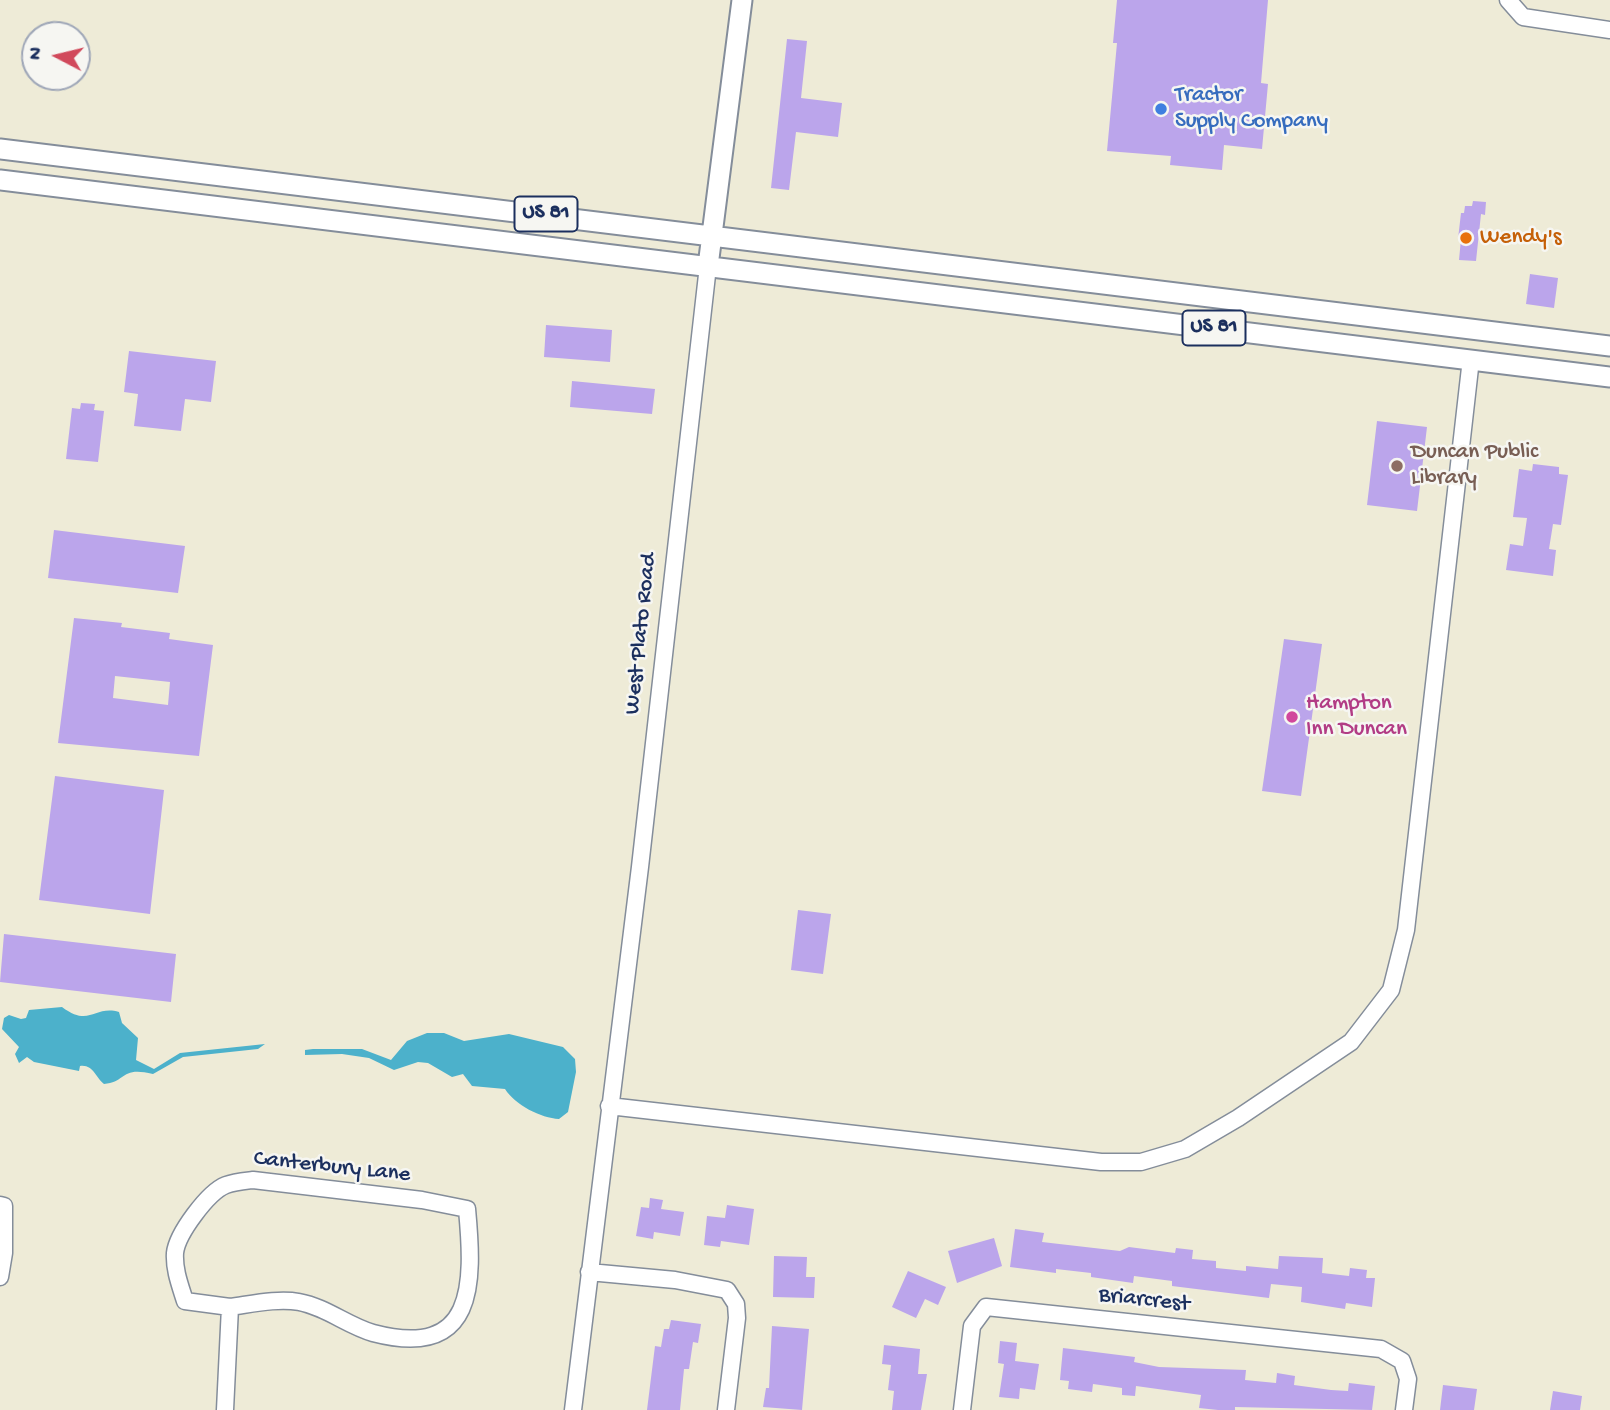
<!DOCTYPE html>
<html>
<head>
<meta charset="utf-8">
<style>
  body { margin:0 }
  #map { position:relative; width:1610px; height:1410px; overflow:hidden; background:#eeebd7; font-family:"Gochi Hand",sans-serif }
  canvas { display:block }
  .north { position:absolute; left:21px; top:21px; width:70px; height:70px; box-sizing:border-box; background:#f6f6f2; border:2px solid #9ea6b7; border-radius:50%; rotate:277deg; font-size:19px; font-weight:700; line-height:28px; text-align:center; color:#1b2f5e }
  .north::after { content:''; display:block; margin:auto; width:24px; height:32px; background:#d1495b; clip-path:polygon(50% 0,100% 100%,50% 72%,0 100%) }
</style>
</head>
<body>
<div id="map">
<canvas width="1610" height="1410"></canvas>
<div class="north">N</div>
</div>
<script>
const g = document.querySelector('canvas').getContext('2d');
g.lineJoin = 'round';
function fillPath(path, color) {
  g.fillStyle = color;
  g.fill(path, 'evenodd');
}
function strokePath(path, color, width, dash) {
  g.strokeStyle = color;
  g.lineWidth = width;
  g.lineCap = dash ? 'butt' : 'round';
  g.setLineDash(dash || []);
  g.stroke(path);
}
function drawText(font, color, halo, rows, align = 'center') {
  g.font = font + ' "Gochi Hand",sans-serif';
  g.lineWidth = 5;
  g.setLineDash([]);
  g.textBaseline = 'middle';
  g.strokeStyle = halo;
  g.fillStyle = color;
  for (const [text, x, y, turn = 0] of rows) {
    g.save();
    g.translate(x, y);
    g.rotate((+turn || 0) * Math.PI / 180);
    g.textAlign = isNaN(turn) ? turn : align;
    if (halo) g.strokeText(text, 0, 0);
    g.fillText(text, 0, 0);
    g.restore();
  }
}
const water = new Path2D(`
  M62,1007C90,1028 94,1005 119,1012L122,1023L138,1038L136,1060L154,1069L180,1053L265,1044L258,1049L183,1057L153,1074C120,1066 127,1082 104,1084C96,1078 93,1064 80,1066L79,1071L34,1062L27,1057L19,1063L15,1054L19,1047L2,1029L4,1018L9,1015L21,1019L26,1018L29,1010Z
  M427,1033H444L464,1041L509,1034L563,1047L575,1059L576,1072L568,1112L559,1119C541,1118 515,1105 505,1089L472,1086L463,1074L452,1077L428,1063L418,1062L394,1070L369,1058L342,1054L305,1055V1050L313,1049H362L391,1060L407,1041Z`);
const building = new Path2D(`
  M1117,0H1268L1261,83L1268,84L1262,149L1224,145L1222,170L1170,165L1171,156L1107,151L1117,43H1113Z
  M787,39L807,41L801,98L842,103L838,137L796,132L789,190L771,188Z
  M1473,201L1486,202L1485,215L1481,214L1476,261L1459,260L1461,239H1458L1461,213H1464L1465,206H1472Z
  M1530,274L1558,278L1554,308L1526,304Z
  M546,325L612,330L610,362L544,357Z
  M129,351L216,361L211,402L185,399L181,431L134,426L138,394L124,392Z
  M572,381L655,389L652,414L570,407Z
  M81,403L95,404L94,410L104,411L98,462L66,459L72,408L80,409Z
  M1377,421L1427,427L1417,511L1367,505Z
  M1533,464L1559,467V474L1568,475L1561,525L1553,524L1549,549L1556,550L1553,576L1506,570L1510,544L1523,546L1527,518L1513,517L1519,469L1532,471Z
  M54,530L185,546L178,593L48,578Z
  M74,618L122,623L121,627L170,633L169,639L213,645L199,756L58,743ZM115,676L170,682L168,705L113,698Z
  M1284,639L1322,644L1301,796L1262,791Z
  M55,776L164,790L150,914L39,900Z
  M798,910L831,914L823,974L791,970Z
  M4,934L176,954L171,1002L0,982Z
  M650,1198L663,1200L661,1209L684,1212L680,1236L654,1232L653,1239L636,1236L641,1207L649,1208Z
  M727,1205L754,1209L749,1245L721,1241L720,1247L704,1245L707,1216L725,1218Z
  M1015,1229L1044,1233L1042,1242L1120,1251L1129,1247L1175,1253L1176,1248L1193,1250L1192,1259L1216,1261V1268L1246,1271V1266L1278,1269L1279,1256L1323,1258L1322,1273L1349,1276L1350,1268L1367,1270L1366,1278H1375L1372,1307L1346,1303L1345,1309L1301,1302L1302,1287L1271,1284L1269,1298L1172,1286V1281L1134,1276L1133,1283L1091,1277V1273L1056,1269V1273L1010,1267Z
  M994,1238L1002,1266L957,1283L948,1251Z
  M774,1256L807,1257L806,1277H815L814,1298L773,1297Z
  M908,1271L946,1287L938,1305L925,1299L916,1318L892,1307Z
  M671,1320L701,1324L698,1343L693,1342L689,1369H684L680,1410H647L655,1346L661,1347L664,1329H669Z
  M772,1326L809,1329L802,1410L763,1407L766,1388H769Z
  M1000,1341L1017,1343L1015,1361L1039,1364L1035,1390L1020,1388L1019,1399L999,1397L1004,1364L998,1363Z
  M884,1345L920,1349L918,1374H927L921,1410H892L894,1391L888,1390L891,1365L882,1364Z
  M1063,1348L1135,1357L1134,1362L1159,1367L1246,1370L1245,1380L1276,1383L1277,1373L1295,1376L1294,1385L1331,1390L1348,1391L1349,1383L1375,1386L1372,1410L1235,1407V1410H1218L1199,1408L1201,1395L1136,1386L1135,1396L1122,1395V1388L1093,1384L1092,1392L1068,1389L1069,1381L1060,1380Z
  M1443,1385L1477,1389L1474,1410H1440Z
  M1553,1391L1582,1396L1580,1410H1550Z`);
const minor = new Path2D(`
  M1508,0L1523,17L1610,30
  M609,1106L1101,1162H1141L1185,1149L1238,1118L1351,1042L1391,990L1406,930L1471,359
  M0,1205L4,1206V1253L0,1277
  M589,1272L675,1280L727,1290L736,1304L737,1318L726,1410
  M225,1410L230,1307L185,1301C180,1285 174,1270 175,1253C177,1234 208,1192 226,1185C234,1182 245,1181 253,1180L422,1200L467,1209C474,1284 476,1360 373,1333C348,1326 326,1307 299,1302C278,1298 252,1304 230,1307
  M573,1410L640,867L708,266
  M962,1410L972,1326L986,1307L1381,1349L1402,1361L1408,1379L1404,1410`);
const major = new Path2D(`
  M0,149L1610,346
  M0,180L1610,377
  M708,266L742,0`);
const markers = [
  [1161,109,7,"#3f7fe0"],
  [1466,238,7,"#e8710a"],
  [1397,466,7,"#8d6e63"],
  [1292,717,7,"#d1479c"]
];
const shields = [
  [546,214,63],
  [1214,328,63]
];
const shieldNames = [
  ["US 81",546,214],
  ["US 81",1214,328]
];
const shopNames = [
  ["Tractor",1175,96],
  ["Supply Company",1175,122]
];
const foodNames = [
  ["Wendy's",1480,238]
];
const educationNames = [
  ["Duncan Public",1411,453],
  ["Library",1411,479]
];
const streetNames = [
  ["West Plato Road",642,634,-84],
  ["Canterbury Lane",332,1168,6],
  ["Briarcrest",1144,1301,6]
];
const hotelNames = [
  ["Hampton",1306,704],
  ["Inn Duncan",1306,730]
];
fillPath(water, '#4cb1cb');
fillPath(building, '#bba5eb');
strokePath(minor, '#848d9a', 19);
strokePath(major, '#848d9a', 23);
strokePath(minor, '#fff', 16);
strokePath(major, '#fff', 19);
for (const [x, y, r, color] of markers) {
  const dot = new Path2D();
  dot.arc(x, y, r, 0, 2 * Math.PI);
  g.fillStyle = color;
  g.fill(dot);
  strokePath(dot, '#f6f6f2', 2.5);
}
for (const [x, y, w] of shields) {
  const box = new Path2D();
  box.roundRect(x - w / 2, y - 17.5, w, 35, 5);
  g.fillStyle = '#f6f6f2';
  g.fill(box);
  strokePath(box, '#1b2f5e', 2);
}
drawText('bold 21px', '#1b2f5e', null, shieldNames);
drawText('23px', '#366cbe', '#f6f6f2', shopNames, 'left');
drawText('23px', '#c56008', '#f6f6f2', foodNames, 'left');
drawText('23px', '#785e54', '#f6f6f2', educationNames, 'left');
drawText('23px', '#1b2f5e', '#f6f6f2', streetNames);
drawText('23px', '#b23c85', '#f6f6f2', hotelNames, 'left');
</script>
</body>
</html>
